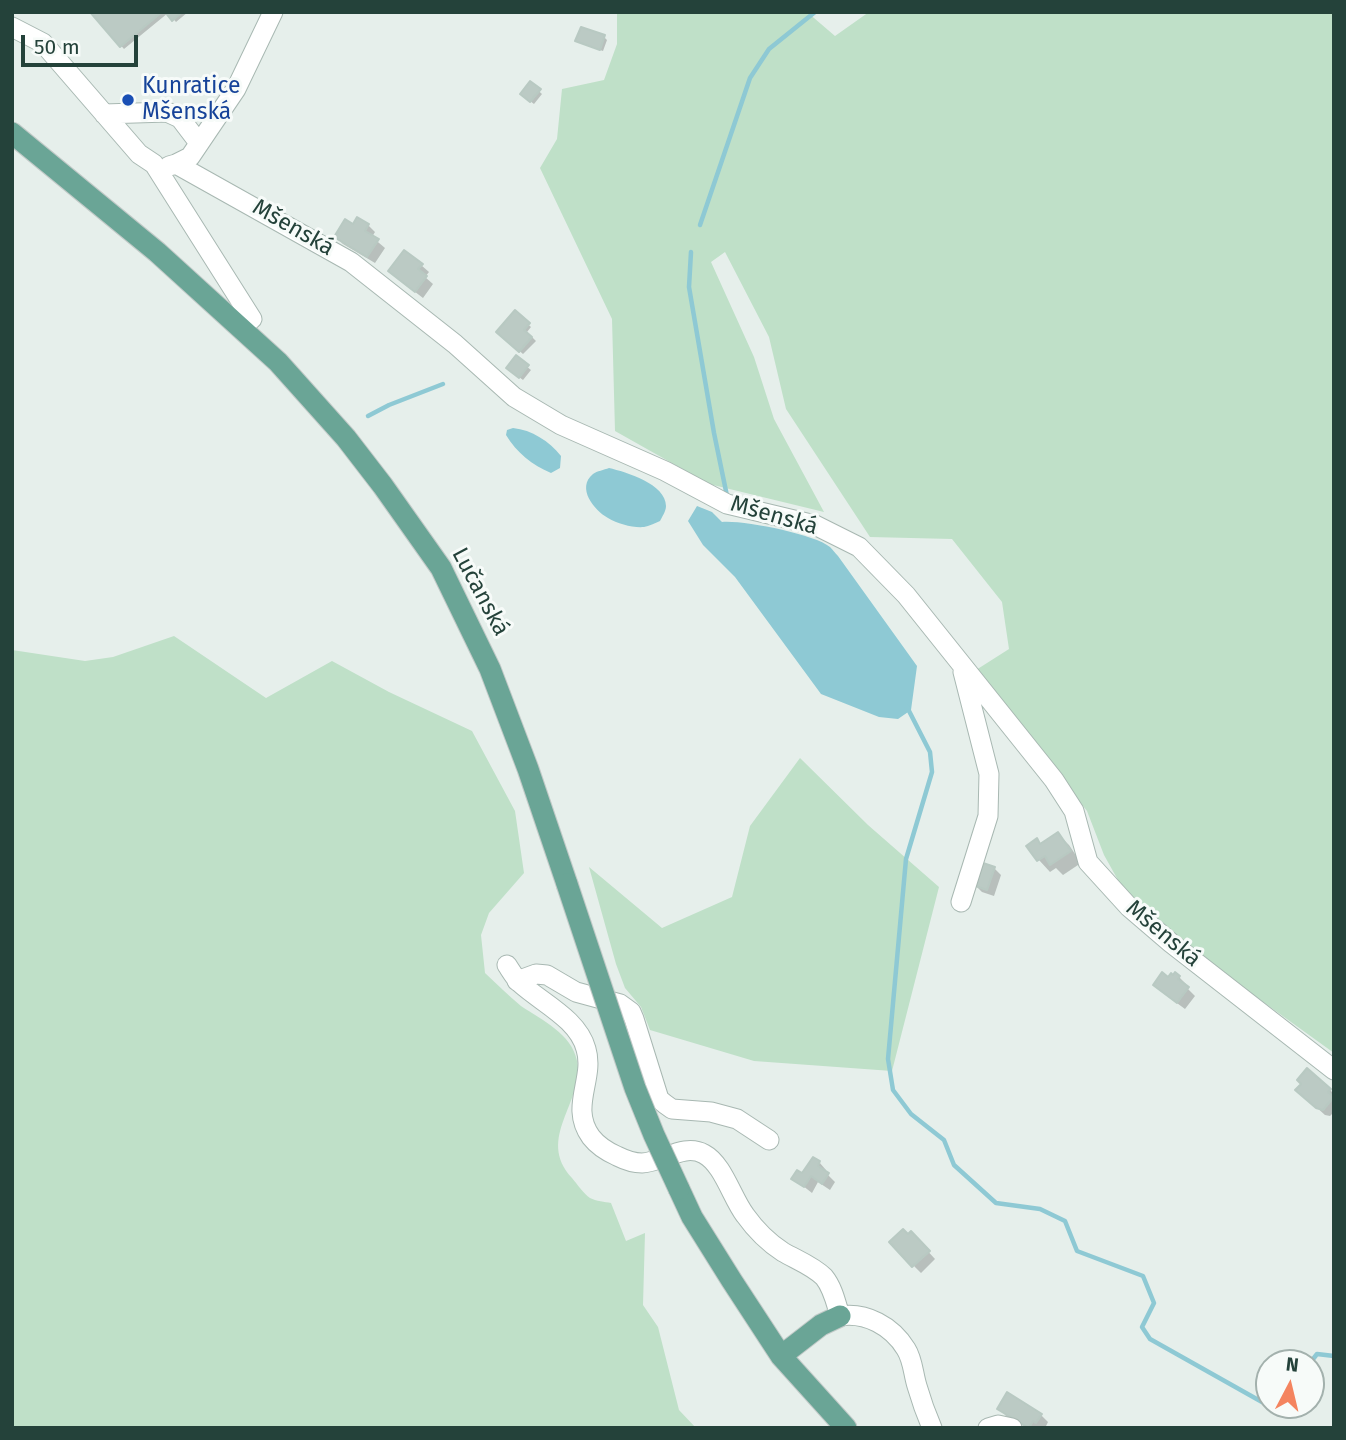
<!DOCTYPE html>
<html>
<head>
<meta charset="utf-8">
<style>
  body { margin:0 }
  #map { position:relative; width:1346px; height:1440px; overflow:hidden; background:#e6efeb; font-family:"Fira Sans",sans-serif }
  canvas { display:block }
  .frame { position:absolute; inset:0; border:14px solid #24423a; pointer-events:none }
  .north { position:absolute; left:1255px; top:1349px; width:70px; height:70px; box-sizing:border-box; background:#f7fbf9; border:2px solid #a3b1ad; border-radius:50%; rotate:7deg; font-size:19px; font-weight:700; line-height:28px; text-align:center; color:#24423a }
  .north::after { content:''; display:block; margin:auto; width:24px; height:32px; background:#f4845f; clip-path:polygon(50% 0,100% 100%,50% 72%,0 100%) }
  .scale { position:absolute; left:21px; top:35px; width:117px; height:32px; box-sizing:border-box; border:4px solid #24423a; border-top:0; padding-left:9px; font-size:21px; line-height:24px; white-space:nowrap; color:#24423a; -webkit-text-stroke:5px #f7fbf9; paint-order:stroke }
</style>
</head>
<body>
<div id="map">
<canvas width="1346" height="1440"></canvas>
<div class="frame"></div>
<div class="north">N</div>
<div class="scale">50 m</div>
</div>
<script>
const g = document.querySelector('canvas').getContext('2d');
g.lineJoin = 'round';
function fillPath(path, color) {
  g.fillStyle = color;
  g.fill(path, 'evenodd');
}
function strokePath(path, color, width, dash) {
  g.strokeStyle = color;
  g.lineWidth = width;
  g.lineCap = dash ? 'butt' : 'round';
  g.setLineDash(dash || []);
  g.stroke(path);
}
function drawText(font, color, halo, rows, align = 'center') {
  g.font = font + ' "Fira Sans",sans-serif';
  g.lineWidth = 6;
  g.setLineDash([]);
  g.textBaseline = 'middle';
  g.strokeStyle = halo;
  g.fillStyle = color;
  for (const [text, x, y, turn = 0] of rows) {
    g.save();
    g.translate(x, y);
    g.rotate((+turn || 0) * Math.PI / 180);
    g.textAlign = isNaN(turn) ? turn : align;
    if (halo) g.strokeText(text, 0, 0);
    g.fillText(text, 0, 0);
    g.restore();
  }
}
const green = new Path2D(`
  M617,12H807L835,36L869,12H1334V1053L1173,937L1123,889L1104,855L1087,811L976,670L1009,649L1002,602L952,539L870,537L786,409L769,337L725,252L711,262L754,357L774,419L824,512L709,484L615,431L612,319L540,168L557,139L562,89L604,80L617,44Z
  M174,636L266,698L332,661L389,692L472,731L515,811L524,873L489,913L481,935L485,973C497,984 509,996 521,1006C542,1020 572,1034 577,1061C585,1102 535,1138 572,1178C577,1184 584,1194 590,1198C596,1201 605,1202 611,1203L626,1241L645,1233L643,1305L658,1327L679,1410L696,1428H12V650L85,661L113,657Z
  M800,758L868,825L939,887L892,1071L754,1061L650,1030L641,1007L625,988L616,964L589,867L662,928L732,897L750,826Z`);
const water = new Path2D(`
  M513,428C532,430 549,441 561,456L560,468L551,473C532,465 517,453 506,435L507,430Z
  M609,468C626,472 666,484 666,506C666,511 662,517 660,521C655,523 649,526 644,527C633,528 618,524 608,518C594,510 576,488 593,474C597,471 604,470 609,468Z
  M697,506L712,512L722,522C743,520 814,534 830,547C833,550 835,553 838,556L917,666L911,710L898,719L879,717L821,694L735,577L703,545L688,521Z`);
const shadow = new Path2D(`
  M92,12H188L176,22L168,13L124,49Z
  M604,37L607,40L603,51L580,43L577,40Z
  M531,84L542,94L534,104L525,97Z
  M368,225L375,232L372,237L385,248L375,263L343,244L336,237L354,226Z
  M421,265L429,272L425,277L433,284L423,298L397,278Z
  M515,313L531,327L527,332L536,341L523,354L498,332Z
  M516,358L531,370L523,380L511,371Z
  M1058,834L1069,845L1081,863L1063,875L1056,868L1050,872L1039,860L1029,846L1041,845Z
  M994,868L1001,875L994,896L982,892L975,885Z
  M1179,977L1186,984L1185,986L1195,996L1185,1009L1162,992Z
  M1303,1084L1330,1090L1334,1094V1112L1330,1116L1325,1115L1305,1097Z
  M819,1162L826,1170L825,1172L835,1182L830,1190L818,1182L812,1193L793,1178L802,1176Z
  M911,1233L935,1259L921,1273L914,1266Z
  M999,1408L1041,1415L1048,1422L1045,1428H1027L1006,1416Z`);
const stream = new Path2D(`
  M700,225L750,78L769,49L815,12
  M691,252L689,287L714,433L727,496
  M368,416L389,405L443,384
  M907,707L930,752L932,772L906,859L888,1059L893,1090L911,1114L944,1140L954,1165L996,1203L1040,1209L1065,1221L1077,1251L1143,1276L1154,1303L1142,1327L1150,1339L1262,1402H1269
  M1310,1363L1317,1354L1334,1356`);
const building = new Path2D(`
  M90,12H162L120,47Z
  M165,12H182L172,21Z
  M581,27L605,35L600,50L575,41Z
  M530,81L541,89L530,102L520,94Z
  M357,217L369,224L365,231L379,239L367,257L334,237L345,219L353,224Z
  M404,250L423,264L418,269L427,276L415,292L388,271Z
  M515,310L530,323L524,330L532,337L519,352L496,332Z
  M516,355L529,365L519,378L506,368Z
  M1058,832L1071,851L1050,865L1045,856L1037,861L1026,846L1037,838L1040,844Z
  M980,862L995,867L987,890L973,885Z
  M1162,972L1168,977L1171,973L1173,975L1175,972L1180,976L1178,979L1189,987L1177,1003L1153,985Z
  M1307,1068L1331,1089L1328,1092L1334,1097L1323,1110L1316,1108L1295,1090L1301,1084L1297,1080Z
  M813,1157L820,1161L818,1166L829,1173L822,1184L811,1176L804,1187L791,1179L797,1170L802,1173Z
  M903,1229L908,1234L911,1231L930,1251L912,1267L889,1242Z
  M1007,1392L1042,1414L1036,1423L1033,1421L1029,1428L997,1409Z`);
const minor = new Path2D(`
  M12,27L43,43L139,154L154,164L252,319
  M104,114L167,112L180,118L199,143
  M176,164L351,262L455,344L514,397L561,425L665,471L727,504L815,525L859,547L906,595L1054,780L1074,811L1088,862L1129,907L1171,943L1334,1070
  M169,166L176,164L190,157L236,89L273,12
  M961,902L988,816L989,774L963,672
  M507,965C511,971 515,978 520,983C542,1003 578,1019 586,1049C595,1079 569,1107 591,1137C598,1146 608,1152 617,1156C625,1160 633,1163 642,1163C663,1162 684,1143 704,1154C723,1164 732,1198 745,1215C755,1229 769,1243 783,1252C797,1260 813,1266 824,1277C833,1288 836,1303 840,1316C866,1312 892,1326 906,1349C913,1360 913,1373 917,1386C921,1400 926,1414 932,1428
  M517,981L536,974L547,975L576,992L620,1004L631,1012L634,1019L659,1099L665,1104L672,1109L711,1112L737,1119L769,1140
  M988,1428L998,1425L1012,1428`);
const major = new Path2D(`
  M12,133L157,252L278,362L346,438L383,486L441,568L490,669L528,769L567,884
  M679,1189L692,1217L732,1281L781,1356L846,1428
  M781,1356L821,1325L840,1316`);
const majorBridge = new Path2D(`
  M567,884L635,1088L654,1135L679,1189`);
const markers = [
  [128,100,7,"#1a4fb4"]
];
const transitNames = [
  ["Kunratice",142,87],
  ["Mšenská",142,113]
];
const streetNames = [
  ["Mšenská",293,228,30],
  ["Mšenská",774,516,16],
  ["Lučanská",480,592,62],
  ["Mšenská",1163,934,40]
];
fillPath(green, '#bfe0c8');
fillPath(water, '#8ec9d4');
fillPath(shadow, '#0003');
strokePath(stream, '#8ec9d4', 4.5);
fillPath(building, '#bbcac4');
strokePath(building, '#b8c9c2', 2);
strokePath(minor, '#a8b8b2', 21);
strokePath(major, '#c2cac8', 23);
strokePath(minor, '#fff', 19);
strokePath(major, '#6aa596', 21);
strokePath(majorBridge, '#c2cac8', 23, []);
strokePath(majorBridge, '#6aa596', 21);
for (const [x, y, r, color] of markers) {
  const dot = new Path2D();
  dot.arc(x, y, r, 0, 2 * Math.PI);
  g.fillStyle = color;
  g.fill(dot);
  strokePath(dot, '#f7fbf9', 2.5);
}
drawText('23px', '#164399', '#f7fbf9', transitNames, 'left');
drawText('23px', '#24423a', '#f7fbf9', streetNames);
</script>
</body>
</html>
